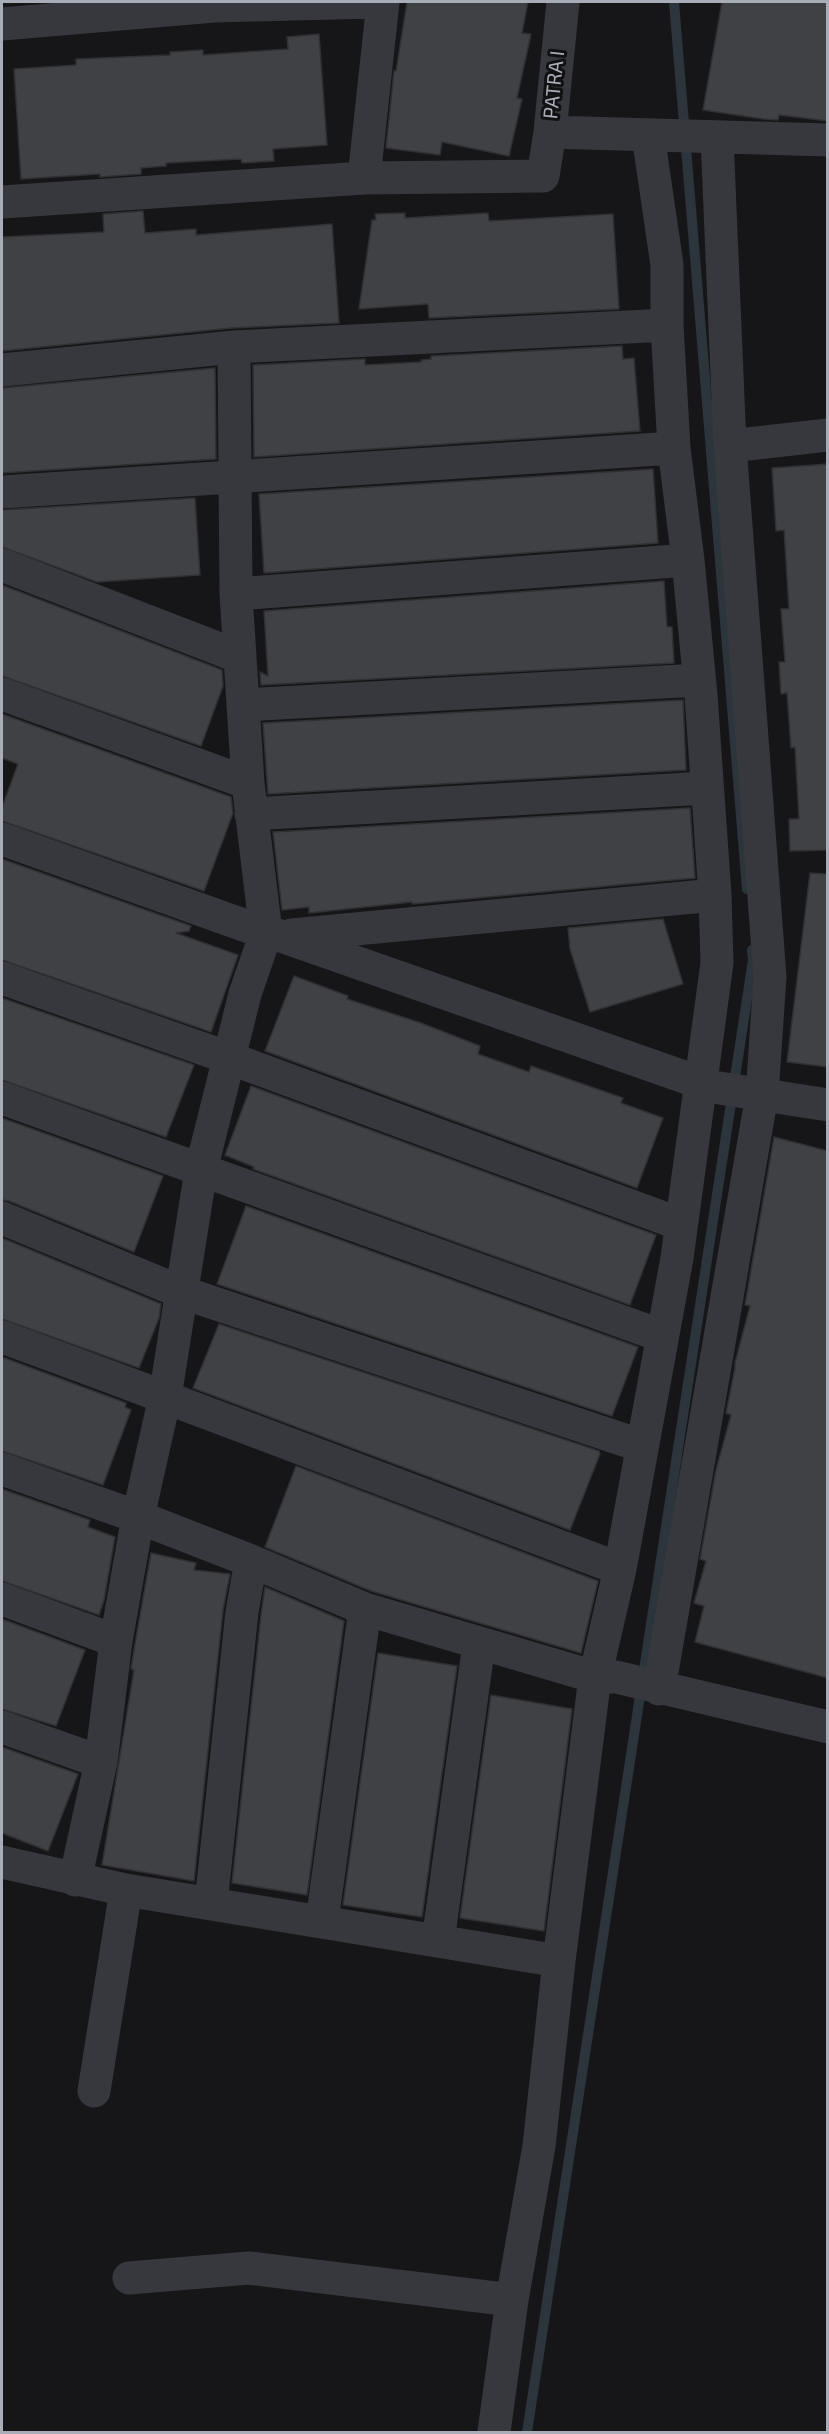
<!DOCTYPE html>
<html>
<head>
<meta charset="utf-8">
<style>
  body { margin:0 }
  #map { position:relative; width:829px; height:2434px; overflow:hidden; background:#161618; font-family:"Exo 2",sans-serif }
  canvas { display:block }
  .frame { position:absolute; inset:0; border:3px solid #a8adb8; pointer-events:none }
</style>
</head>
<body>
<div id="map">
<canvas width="829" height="2434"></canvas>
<div class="frame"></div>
</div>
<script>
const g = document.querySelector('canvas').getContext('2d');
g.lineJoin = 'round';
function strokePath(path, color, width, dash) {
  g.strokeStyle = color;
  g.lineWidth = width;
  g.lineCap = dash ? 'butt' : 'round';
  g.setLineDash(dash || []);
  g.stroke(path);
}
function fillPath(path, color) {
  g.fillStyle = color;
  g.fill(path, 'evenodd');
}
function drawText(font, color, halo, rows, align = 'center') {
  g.font = font + ' "Exo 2",sans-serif';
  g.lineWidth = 6;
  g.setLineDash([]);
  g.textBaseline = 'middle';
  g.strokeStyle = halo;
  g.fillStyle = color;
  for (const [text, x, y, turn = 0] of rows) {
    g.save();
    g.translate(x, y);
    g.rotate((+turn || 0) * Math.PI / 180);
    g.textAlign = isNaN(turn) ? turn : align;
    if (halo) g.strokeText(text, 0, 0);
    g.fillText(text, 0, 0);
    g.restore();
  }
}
const stream = new Path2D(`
  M674,2L747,889
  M770,2L788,4
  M527,2432L753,960L752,950`);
const building = new Path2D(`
  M407,2H528L522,33L531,34L517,98L522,99L509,156L442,142L440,155L386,148L394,71H396Z
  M722,2H828V121L779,115L778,120L763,119L703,110Z
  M319,34L327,145L273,149L274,161L242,163L241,159L166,163V166L141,168V174L100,177V174L21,179L14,69L76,65V59L170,55V52L203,50V55L288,49L287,37Z
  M143,211L145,233L196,229V235L332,224L339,323L232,328L2,351V237L104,232L103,214Z
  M405,213V218L488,213L489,221L613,214L619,309L429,318L428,304L359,309L372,220H376L375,214Z
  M622,346L623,359L634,358L640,431L254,457L253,365L365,359V365L421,362V360L431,359V356Z
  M215,368L216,459L2,473V388Z
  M828,464V850L790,851L789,819H799L795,747L791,748L787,693L781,694L779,662H785L781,609H789L784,530L776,531L772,468Z
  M653,469L658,543L264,573L259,494Z
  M195,498L200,575L97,582L2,547V510Z
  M664,581L667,627H672L674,663L261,685L260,672L268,676L264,611Z
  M2,585L222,670L223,686L201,746L2,676Z
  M683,700L686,770L268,794L263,723Z
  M2,714L231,797L233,813L204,891L2,821V807L18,764L2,758Z
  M690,808L695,878L412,904V902L309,913V907L282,910L273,832Z
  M2,859L191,926L189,931L176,933L238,955L211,1032L2,960Z
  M810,873L828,874V1067L787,1062Z
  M663,919L683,984L590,1012L570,949L568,928Z
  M294,976L348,996L347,999L421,1023L480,1046L478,1054L529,1072L531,1066L623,1098L621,1103L663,1118L637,1188L265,1051Z
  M2,998L194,1065L166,1137L2,1080Z
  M251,1086L656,1235L630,1305L253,1169L254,1167L225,1155Z
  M2,1118L163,1176L134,1252L9,1201L2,1200Z
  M774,1137L828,1151V1678L695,1642L704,1606L694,1603L706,1561L700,1559L716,1470L731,1415L726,1413L735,1368V1363L750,1306L745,1305Z
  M246,1206L638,1347L612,1416L217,1284Z
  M2,1238L161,1304L159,1318L139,1368L2,1319Z
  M219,1324L599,1451L600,1454L570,1530L193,1388Z
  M2,1357L126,1403L125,1407L131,1410L103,1485L2,1451Z
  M296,1466L598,1581L581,1653L371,1591L265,1547Z
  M2,1489L90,1520L88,1527L115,1537L104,1600L99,1615L2,1581Z
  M151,1553L196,1563L194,1570L230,1574L223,1610L194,1881L102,1865L134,1670L131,1669L135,1644Z
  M265,1587L344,1621L307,1895L232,1883L261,1615Z
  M2,1619L85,1650L56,1726L2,1709Z
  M378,1653L457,1666L422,1917L343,1905Z
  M491,1695L572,1709L544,1931L460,1918Z
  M2,1747L78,1774L48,1851L2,1833Z`);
const minor = new Path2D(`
  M383,2L364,178L543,176L550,132
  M563,2L550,132L828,140
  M214,6L375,2
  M2,24L214,6L215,2
  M2,202L364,178
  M2,370L234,347L667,325
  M730,446L828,435
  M2,492L674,448
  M2,565L240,657
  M236,594L688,560
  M2,694L248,783
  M243,705L699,680
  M251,814L706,788
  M2,839L266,933L281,936L713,1087L828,1105
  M292,935L715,895
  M2,978L229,1058L680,1224
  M2,1098L662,1336
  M2,1218L181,1292L642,1446
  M2,1337C208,1412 414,1492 620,1569
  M2,1469L138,1517L251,1561L365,1609L595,1677H616L828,1727
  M2,1599L116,1641
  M659,1689L762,1095L770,977L730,446L717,137
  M2,1727L101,1762
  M2,1862L126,1890L559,1961
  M75,1880L101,1762L116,1641L138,1517L165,1397L201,1170L245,994L266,933L248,783L236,594L234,347
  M211,1903L242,1612L251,1561
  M322,1921L365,1609
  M438,1941L479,1644
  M94,2091L126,1890
  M129,2278L249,2268L512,2300
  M494,2432L512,2300L539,2146L559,1961L595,1677L620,1569L677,1258L717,963L715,895L701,695L688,560L674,448L667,325V265L648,135`);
const streetNames = [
  ["PATRA I",554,85,-84]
];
strokePath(stream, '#2c353c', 10);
fillPath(building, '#404145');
strokePath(building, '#303034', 1.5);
strokePath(minor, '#37383d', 33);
drawText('20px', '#a8adb8', '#111113', streetNames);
</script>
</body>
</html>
